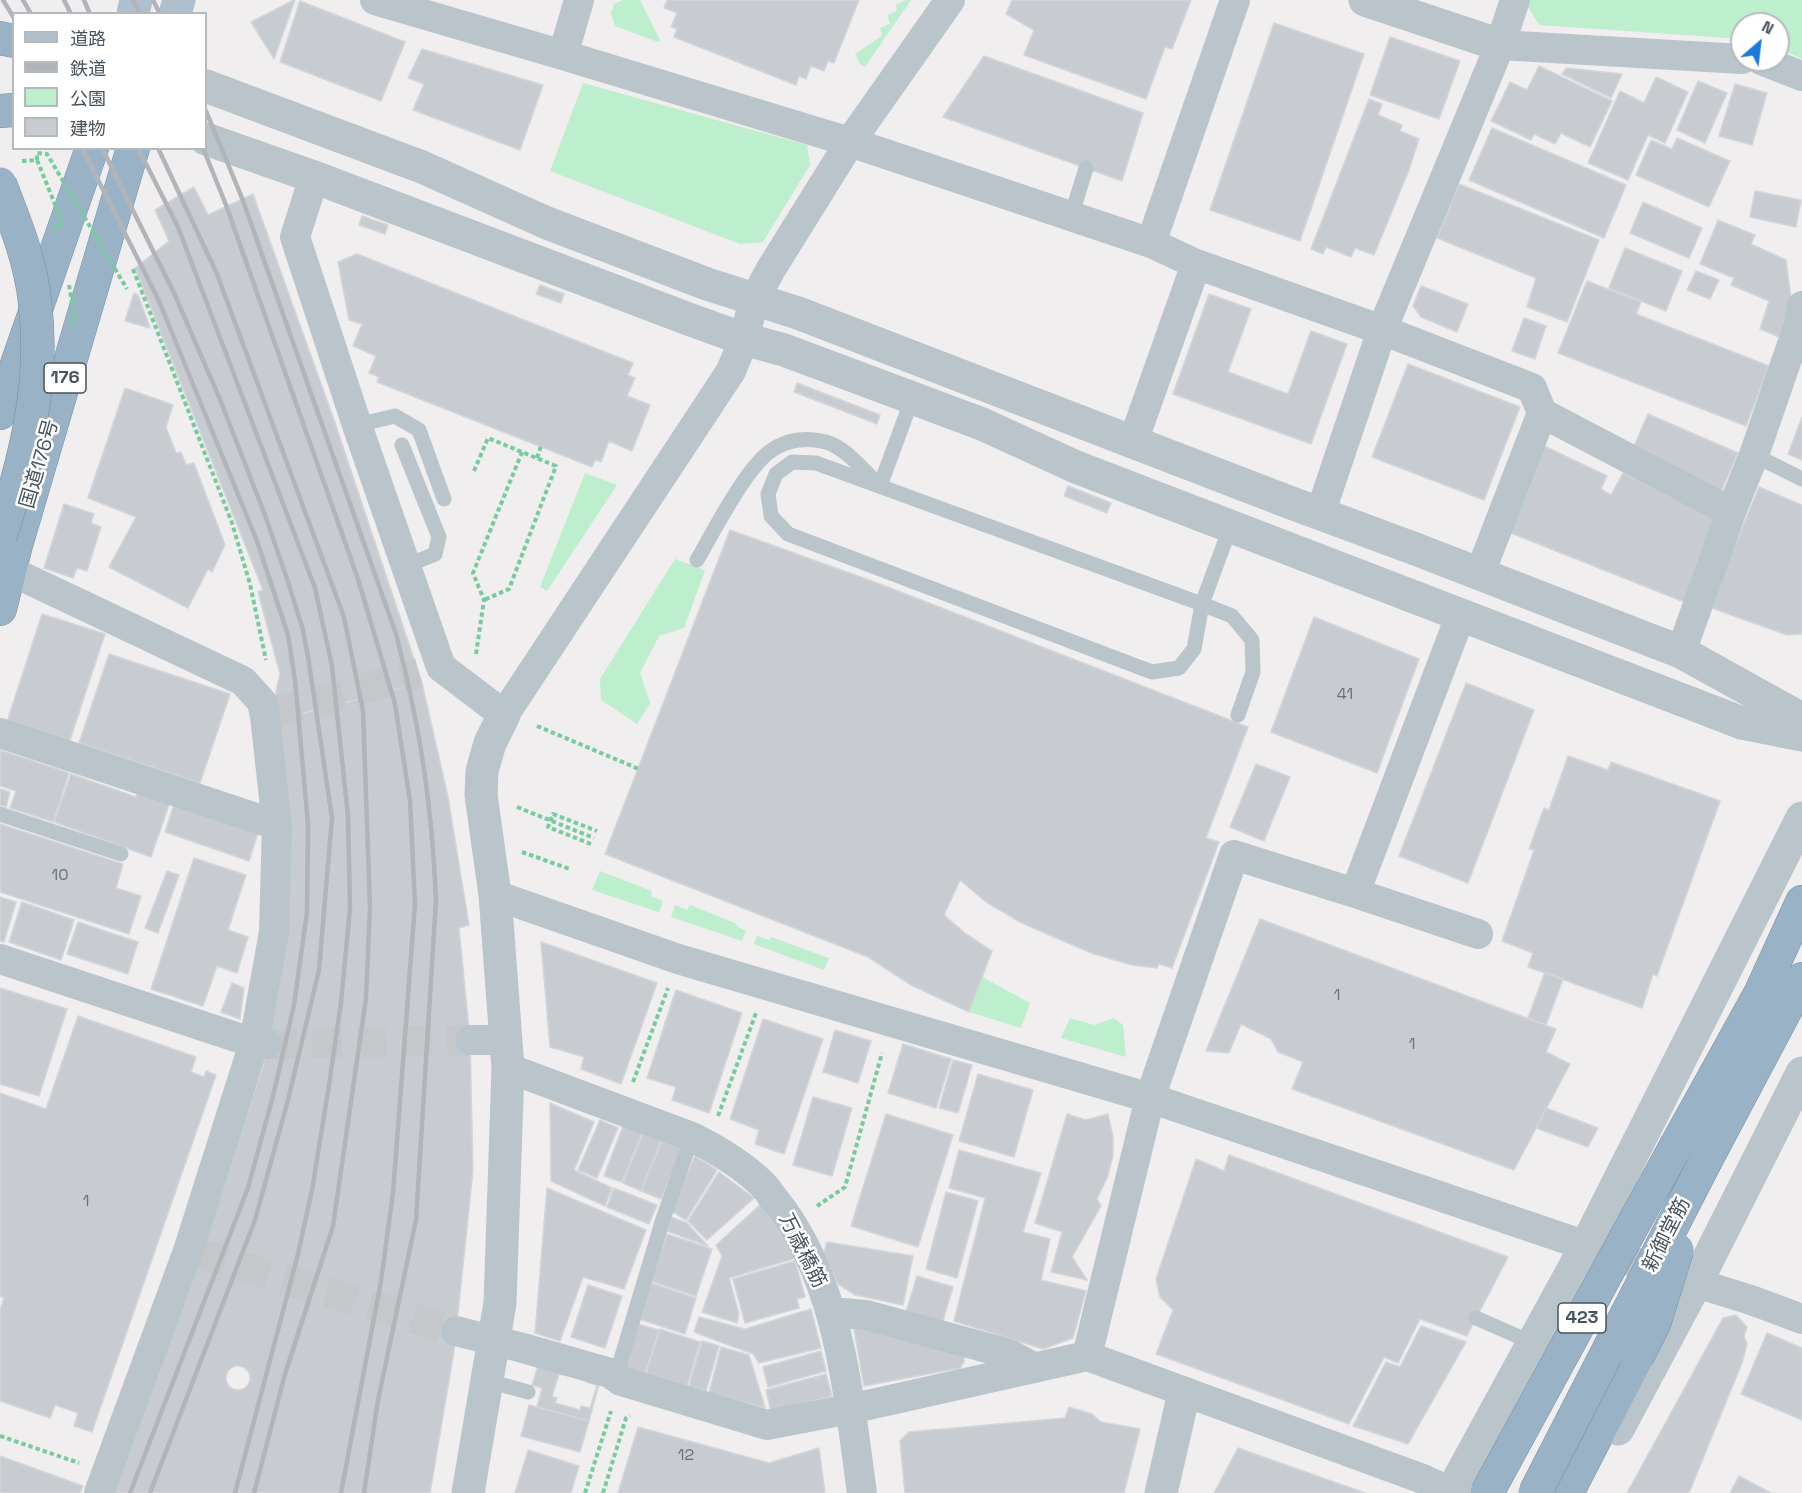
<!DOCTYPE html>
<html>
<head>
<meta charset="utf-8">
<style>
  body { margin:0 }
  #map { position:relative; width:1802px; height:1493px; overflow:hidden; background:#f1eeef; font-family:"Space Grotesk","Noto Sans JP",sans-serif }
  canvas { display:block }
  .legend { position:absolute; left:12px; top:12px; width:195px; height:138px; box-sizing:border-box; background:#fff; border:2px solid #b5babe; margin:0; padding:8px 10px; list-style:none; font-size:18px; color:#47535c }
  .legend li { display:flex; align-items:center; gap:12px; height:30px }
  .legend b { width:30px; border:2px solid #b5babe }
  .north { position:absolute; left:1730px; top:12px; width:60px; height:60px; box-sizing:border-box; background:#fff; border:2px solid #b5babe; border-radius:50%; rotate:28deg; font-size:16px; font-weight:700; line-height:24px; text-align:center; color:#47535c }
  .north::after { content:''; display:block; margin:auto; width:21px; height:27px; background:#1c7ade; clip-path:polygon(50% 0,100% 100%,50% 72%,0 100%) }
</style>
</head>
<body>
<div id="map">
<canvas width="1802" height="1493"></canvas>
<ul class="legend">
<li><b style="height:8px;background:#aebfcd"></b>道路</li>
<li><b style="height:8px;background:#b1b4b9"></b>鉄道</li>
<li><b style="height:16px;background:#bdeece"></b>公園</li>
<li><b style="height:16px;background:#c8ccd1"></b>建物</li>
</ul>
<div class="north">N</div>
</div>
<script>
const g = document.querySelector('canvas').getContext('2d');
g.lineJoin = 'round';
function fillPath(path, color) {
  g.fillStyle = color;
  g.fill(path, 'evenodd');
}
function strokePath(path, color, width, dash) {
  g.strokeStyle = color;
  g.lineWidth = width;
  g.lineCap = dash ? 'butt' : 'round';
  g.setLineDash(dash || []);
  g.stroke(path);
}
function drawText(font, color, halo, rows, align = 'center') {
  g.font = font + ' "Space Grotesk","Noto Sans JP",sans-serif';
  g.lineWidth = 5;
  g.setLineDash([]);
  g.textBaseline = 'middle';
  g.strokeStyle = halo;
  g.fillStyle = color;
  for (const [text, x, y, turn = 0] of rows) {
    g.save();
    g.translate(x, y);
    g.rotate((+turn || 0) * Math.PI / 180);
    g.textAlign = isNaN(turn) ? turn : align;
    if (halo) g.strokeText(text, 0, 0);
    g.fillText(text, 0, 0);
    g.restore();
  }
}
const green = new Path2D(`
  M623,0H640L660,40L658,42L615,26L611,13L614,4Z
  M907,0H911L865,67L860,64L855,54L882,36L880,28L890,24L887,15L897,11L896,4Z
  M1529,0H1802V59L1778,47V24H1742V39L1539,25L1527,5Z
  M583,83L807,145L810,165L763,242L740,244L550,171Z
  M585,473L617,485L547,591L540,587Z
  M675,559L705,570L684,628L659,636L640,673L650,703L637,724L601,700L600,679Z
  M600,871L652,891L651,896L663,901L659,912L592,890Z
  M675,905L687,910L690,905L737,924V926L746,931L742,941L671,917Z
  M757,936L769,940L771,937L829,958L824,970L754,944Z
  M982,977L1030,1003L1021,1028L969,1012Z
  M1070,1018L1094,1025L1114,1018L1123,1025L1126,1057L1061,1038Z`);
const building = new Path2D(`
  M294,0H295L274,59L251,22Z
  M667,0H859L834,63L828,61L824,71L811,66L806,79L799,76L796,85L674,37L677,29L671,27L677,13L664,8Z
  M1012,0H1191L1172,49L1165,47L1146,99L1024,55L1034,30L1006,14Z
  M300,1L405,42L381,101L280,62Z
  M1274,23L1364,54L1300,241L1210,210Z
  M1390,37L1460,61L1439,119L1370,95Z
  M422,49L543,85L520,150L413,110L424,84L408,78Z
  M984,56L1143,113L1122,181L943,117Z
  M1539,66L1612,101L1590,147L1561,133L1555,144L1534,134L1531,140L1491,121L1510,82L1527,90Z
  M1566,68L1622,74L1611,98L1562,74Z
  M1656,77L1688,92L1665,143L1648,135L1628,180L1588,163L1620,91L1644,103Z
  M1698,81L1727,93L1705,143L1677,130Z
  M1735,84L1767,93L1752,145L1719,136Z
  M1369,99L1382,104L1378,115L1402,125L1400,131L1419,139L1409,170L1374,255L1355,248L1351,257L1326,247L1323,254L1311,249Z
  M1492,128L1626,185L1604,238L1469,180Z
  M1677,138L1730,161L1709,207L1636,175L1651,140L1672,149Z
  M1459,184L1599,240L1567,322L1527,307L1536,278L1437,238Z
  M194,187L208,215L253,194L334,420L422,683L273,721L271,714L280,674L258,592L263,590L135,268L169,241L155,210Z
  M1755,191L1801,200L1796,227L1750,217Z
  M1643,202L1702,228L1689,258L1630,233Z
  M362,216L388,225L385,234L359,225Z
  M1718,220L1755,235L1751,244L1786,260L1792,306L1779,337L1760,329L1769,301L1731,285L1734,278L1700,264Z
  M1625,248L1682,271L1666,311L1609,288Z
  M357,254L633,363L628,375L635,378L627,396L650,405L632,451L609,441L601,462L595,460L592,467L377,382L379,377L369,373L376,356L353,346L362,324L349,320L338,262Z
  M1696,271L1719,280L1710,299L1687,290Z
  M1587,281L1641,302L1636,314L1769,366L1746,426L1558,353Z
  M540,285L564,294L561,303L536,294Z
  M1421,286L1468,304L1457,332L1421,317L1413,306Z
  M134,293L138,295L150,328L125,321Z
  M1209,294L1251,309L1228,372L1288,394L1311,331L1347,344L1311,444L1173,394Z
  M1524,318L1546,326L1535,359L1512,351Z
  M1408,364L1520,407L1484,500L1372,457Z
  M797,383L880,415L877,424L794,392Z
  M125,388L173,405L166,427L176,453L181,452L186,465L194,463L225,545L212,572L208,569L188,608L109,567L136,517L88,498Z
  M1648,414L1738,453L1720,494L1630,455Z
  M1802,417V460L1788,454Z
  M1540,444L1607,476L1601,489L1611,495L1623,473L1715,518L1684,602L1506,531Z
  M1068,486L1111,503L1107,513L1064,496Z
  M1759,487L1802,505V634L1787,635L1709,607Z
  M64,504L94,514L91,523L101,527L87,571L77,568L73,578L44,568Z
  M730,530L880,584L1248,727L1206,838L1219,842L1172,968L1159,964L1157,968L1132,965L1094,954L1056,938L1020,922L986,902L960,880L944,915L966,934L992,951L969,1012L911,985L868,957L605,854Z
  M42,614L105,634L69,743L7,722Z
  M1314,617L1419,659L1377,773L1271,732Z
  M109,654L230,694L200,783L79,743Z
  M422,683L448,797L469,925L459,928L470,1040L473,1171L454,1351L430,1493H113L263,1067L267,1044L273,721Z
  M1466,683L1534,710L1468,883L1399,856Z
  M0,750L69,773L53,822L10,808L16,791L0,786Z
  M1568,756L1608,770L1611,762L1720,801L1657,976L1653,974L1642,1008L1528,967L1533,953L1502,941L1534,850L1529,849L1544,808L1549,810Z
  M1256,764L1290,777L1264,841L1230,827Z
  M71,774L136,797L138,791L170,802L151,857L54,822Z
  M0,789L10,792L6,807L0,805Z
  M174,805L258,833L249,861L165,832Z
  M0,824L123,864L116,888L141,896L129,934L0,892Z
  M194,858L246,875L228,930L248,937L237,973L217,966L203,1006L151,989Z
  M167,871L179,875L158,933L145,928Z
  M0,897L16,902L4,942L0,941Z
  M22,902L74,920L61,960L9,942Z
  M1260,919L1556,1029L1546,1052L1570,1064L1514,1170L1292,1089L1303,1062L1278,1052L1271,1039L1241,1024L1229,1053L1206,1051Z
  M78,922L138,942L128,974L67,954Z
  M541,942L657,983L621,1084L581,1069L584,1057L550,1047Z
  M1545,972L1563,979L1546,1025L1528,1018Z
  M232,983L244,988L240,1019L221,1012Z
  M0,988L67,1009L39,1096L0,1084Z
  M676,990L742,1013L709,1113L672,1100L676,1087L647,1078Z
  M78,1016L196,1057L191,1072L204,1077L206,1071L216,1075L92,1432L74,1426L78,1413L55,1405L50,1418L0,1401V1310L4,1298L0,1296V1093L46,1109Z
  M763,1019L823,1039L784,1154L755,1144L759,1130L730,1119Z
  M835,1030L871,1041L858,1083L823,1072Z
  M903,1044L951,1059L936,1108L888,1093Z
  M953,1060L972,1065L958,1113L939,1108Z
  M978,1074L1033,1090L1014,1157L959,1141Z
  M813,1097L852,1108L832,1176L793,1165Z
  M550,1103L594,1122L574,1170L612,1188L605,1206L551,1181Z
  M1546,1108L1598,1128L1588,1147L1536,1128Z
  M886,1114L953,1135L918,1247L851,1226Z
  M1067,1114L1086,1120L1108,1114L1113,1137V1156L1107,1178L1097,1199L1101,1206L1072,1257L1087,1280L1051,1272L1062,1232L1035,1223Z
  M600,1120L618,1128L597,1178L578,1170Z
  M623,1126L642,1133L622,1182L604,1176Z
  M643,1133L661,1141L641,1191L623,1183Z
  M662,1141L682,1149L661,1199L641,1191Z
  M959,1150L1041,1173L1023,1232L1050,1239L1041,1280L1086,1291L1073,1338L1043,1349L954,1321L985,1198L949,1188Z
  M1229,1155L1508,1257L1467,1336L1420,1319L1398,1363L1384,1357L1349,1424L1156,1354L1173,1310L1160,1297L1156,1279L1196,1159L1224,1171Z
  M695,1156L717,1170L686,1220L671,1211Z
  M719,1172L754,1198L707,1240L688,1221Z
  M547,1188L646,1230L624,1289L583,1277L560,1341L535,1333Z
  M614,1188L657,1205L649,1224L607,1207Z
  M946,1192L978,1201L957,1278L926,1269Z
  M761,1204L796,1258L729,1278L739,1314L737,1323L702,1312L722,1256L716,1245Z
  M671,1217L687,1223L708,1246L667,1231Z
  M667,1234L712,1249L696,1296L651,1281Z
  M827,1242L913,1256L903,1305L855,1295L838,1284L824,1253Z
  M795,1261L805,1297L797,1299L799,1308L745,1323L733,1279Z
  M917,1276L953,1287L942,1324L906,1312Z
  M651,1283L696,1298L685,1334L639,1319Z
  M588,1285L622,1296L605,1348L571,1337Z
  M811,1309L821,1348L759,1363L753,1354L694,1332L699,1317L745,1329Z
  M1736,1315L1747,1327L1744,1336L1747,1344L1742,1363L1689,1493H1627L1723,1318Z
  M638,1324L659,1330L645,1374L624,1367Z
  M871,1324L964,1355V1362L960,1368L864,1386L854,1330Z
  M1421,1326L1466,1342L1408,1444L1353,1426L1386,1362L1400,1367Z
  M660,1329L700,1342L687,1386L646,1374Z
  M1767,1333L1802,1348V1420L1741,1394Z
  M702,1341L719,1346L706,1391L689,1386Z
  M721,1347L749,1355L765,1408L709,1393Z
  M821,1351L826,1371L768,1387L763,1367Z
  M539,1363L599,1384L589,1421L537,1407L542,1388L532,1385Z
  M226 1378a12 12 0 1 1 24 0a12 12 0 1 1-24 0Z
  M559,1374L588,1378L587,1382L597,1385L590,1408L581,1406L580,1410L555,1403L557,1398L552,1397Z
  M826,1374L832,1396L771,1412L766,1390Z
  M529,1405L589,1421L580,1452L521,1436Z
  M1069,1407L1092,1414L1101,1422L1140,1429L1124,1493H905L900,1441L909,1432L1065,1418Z
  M638,1427L769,1463L819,1448L825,1493H618Z
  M1238,1448L1365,1493H1214Z
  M528,1450L579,1466L571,1493H515Z
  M0,1456L83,1486L80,1493H0Z
  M1739,1476L1771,1493H1730Z`);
const minorTunnel = new Path2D(`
  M271,714L419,673
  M267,1044L470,1040
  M197,1253L456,1331`);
const path = new Path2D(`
  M133,269L232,523L250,584L266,660
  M537,458L541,446
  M474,471L488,438L556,466L509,589L484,600
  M476,654L484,600L473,573L522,452
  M537,726L639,769
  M517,807L594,838
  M591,844L548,827L553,814L597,831
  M522,852L570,869
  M633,1082L668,988
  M718,1116L756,1013
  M817,1206L845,1187L882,1053
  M0,1436L79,1463
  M585,1493L611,1411
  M603,1493L626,1418L630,1416`);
const service = new Path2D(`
  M1071,217L1086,168
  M357,425L395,416L419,430L444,499
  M402,445L439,537L435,554L406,566
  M1754,455L1802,479
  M880,486L912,399
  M1230,528L1202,604L1194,649L1179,668L1152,672L788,534L771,516L768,494L776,474L792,462L816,463L1202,604L1232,616L1252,640L1253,672L1238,715
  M697,560C714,531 746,467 772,450C788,439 808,437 826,442C846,448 861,468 876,482
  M0,814L121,854
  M1476,1318L1533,1343
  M621,1380L619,1366L663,1219L692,1137
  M488,1381L528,1392`);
const minor = new Path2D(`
  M375,0L563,55L850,142L1151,243L1196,264L1382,330L1532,388L1542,413
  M1500,45L1742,59
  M563,55L579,0
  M1761,60L1802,76
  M314,177L295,237L357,425L441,667L504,715L731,371L744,339L754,300L771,269L850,142L950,0
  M1151,243L1235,0
  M1133,442L1196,264
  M1320,514L1382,330L1500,45L1515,0
  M0,566L243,681L262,702L265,716L277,825L274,932L254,1043L188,1251L99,1493
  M1480,573L1542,413L1731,512
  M1681,652L1731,512L1754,455L1799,324L1802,306
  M0,733L277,825
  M1355,893L1461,614
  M495,895L678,959L1150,1098L1696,1283L1751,1300L1802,1319
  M0,959L254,1043L267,1044
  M470,1040H507
  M508,1068L692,1137C714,1148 742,1165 760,1182C766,1187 770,1194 775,1200C840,1281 848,1394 862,1493
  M831,1312L866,1315L1009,1354L1035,1368
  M456,1331L523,1348L610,1373L621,1381L767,1425L850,1409L1087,1356L1423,1479L1451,1492
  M1087,1356L1150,1098L1234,855L1355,893L1478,934`);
const tertiary = new Path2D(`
  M1365,0L1500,45
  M206,86L422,167L547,223L707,284L798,313L1286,501L1418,550L1681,652L1802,719
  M206,139L314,177L691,320L744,339L784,350L982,424L1076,467L1742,723L1802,735
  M1618,1429L1696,1283L1802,1073
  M468,1493L500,1303L508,1068L495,895L481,795L482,771L490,743L504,715
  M1161,1493L1184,1393
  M1451,1493L1586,1246L1802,818`);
const primary = new Path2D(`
  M133,14L136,0
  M175,14L179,0`);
const trunk = new Path2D(`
  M0,38L14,41
  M0,111L14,110
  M0,413L92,148
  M0,609L16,545L133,148
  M1677,1144L1760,994L1802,902
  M1706,1160L1802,979
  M1567,1493L1637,1357`);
const rail = new Path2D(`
  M3,0L14,18
  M23,0L31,14
  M64,0L71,14
  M84,0L90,14
  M133,0L140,14
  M153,0L160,14
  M206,111L242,198L396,634C420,726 432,805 436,900L416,1220L378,1400L364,1493
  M82,148L159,301L257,541L288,635L295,680L308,824L307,912L294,1005L273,1096L248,1188L130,1493
  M102,148L174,293L219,397L265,515L288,582L303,630L309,663L332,818L319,970L288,1100L255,1220L150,1493
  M138,148L178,227L315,588L332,666L348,816L350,908L341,1003L329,1085L312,1190L298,1254L235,1493
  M158,148L217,274L344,617L363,711L370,906L366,998L333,1226L285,1374L254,1493
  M203,148L226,205L358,579L395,704L410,801L415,904L393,1193L381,1281L341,1493`);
const pathBridge = new Path2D(`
  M37,160L63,224L53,228L54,231
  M22,161L37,160V153L47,154L127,289
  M69,285L73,308V328`);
const trunkBridge = new Path2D(`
  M0,184C15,222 31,262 35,303C45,383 25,461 0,537
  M1637,1357L1654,1324L1677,1250
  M1487,1493L1677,1144
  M1535,1493L1706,1160`);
const numberNames = [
  ["41",1345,695],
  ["10",60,876],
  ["1",1337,996],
  ["1",1412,1045],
  ["1",86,1202],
  ["12",686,1456]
];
const shields = [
  [65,378,42],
  [1582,1318,48]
];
const shieldNames = [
  ["176",65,378],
  ["423",1582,1318]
];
const streetNames = [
  ["国道176号",40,464,-74],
  ["新御堂筋",1667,1235,-63],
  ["万歳橋筋",802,1251,63]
];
fillPath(green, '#bdeece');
fillPath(building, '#c8ccd1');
strokePath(building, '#d3d5da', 1.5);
strokePath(minorTunnel, '#c6c7ca', 30, [30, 15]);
strokePath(trunk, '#728fa9', 34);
strokePath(path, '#76cc9d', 4, [4.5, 3]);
strokePath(service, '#bac4cb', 15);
strokePath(minor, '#bac4cb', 30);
strokePath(tertiary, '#bac4cb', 33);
strokePath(primary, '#aebfcd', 33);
strokePath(trunk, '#9ab2c5', 33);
strokePath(rail, '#b1b4b9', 4.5);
strokePath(trunkBridge, '#728fa9', 34, []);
strokePath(pathBridge, '#76cc9d', 4, [4.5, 3]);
strokePath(trunkBridge, '#9ab2c5', 33);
drawText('16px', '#677179', null, numberNames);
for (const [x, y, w] of shields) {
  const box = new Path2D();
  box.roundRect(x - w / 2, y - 15, w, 30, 4.5);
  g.fillStyle = '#fff';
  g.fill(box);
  strokePath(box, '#47535c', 1.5);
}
drawText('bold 18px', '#47535c', null, shieldNames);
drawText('20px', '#47535c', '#fff', streetNames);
</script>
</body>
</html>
